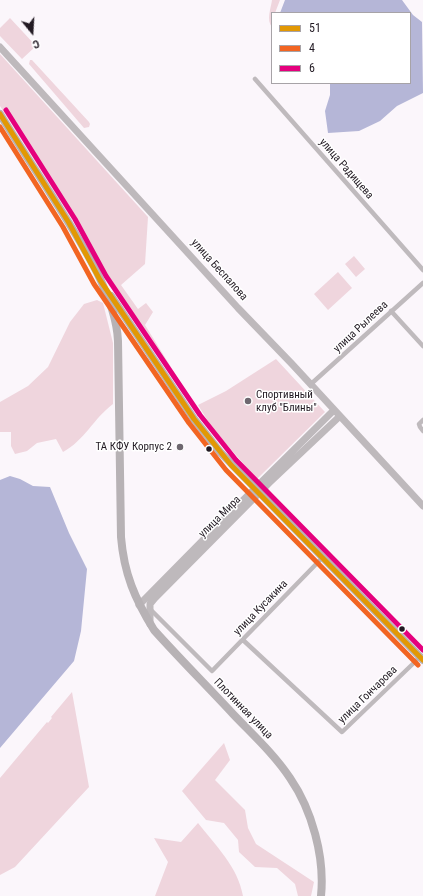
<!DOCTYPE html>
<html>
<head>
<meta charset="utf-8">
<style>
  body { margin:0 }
  #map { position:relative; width:423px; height:896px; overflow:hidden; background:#fbf6fb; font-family:"Roboto Condensed",sans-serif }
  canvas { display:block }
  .legend { position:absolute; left:271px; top:12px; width:140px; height:72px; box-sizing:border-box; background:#fff; border:1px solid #a7a3a7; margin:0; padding:5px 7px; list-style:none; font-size:12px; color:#221a23 }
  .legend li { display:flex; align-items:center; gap:8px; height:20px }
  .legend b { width:20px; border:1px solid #a7a3a7 }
  .north { position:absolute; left:12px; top:12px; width:40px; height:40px; -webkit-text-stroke:3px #fff; paint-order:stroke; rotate:162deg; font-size:11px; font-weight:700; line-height:16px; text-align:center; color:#221a23 }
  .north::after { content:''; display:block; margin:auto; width:14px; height:18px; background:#221a23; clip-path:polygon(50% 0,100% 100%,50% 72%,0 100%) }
</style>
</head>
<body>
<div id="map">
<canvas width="423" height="896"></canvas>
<ul class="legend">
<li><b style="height:5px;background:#e29804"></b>51</li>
<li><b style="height:5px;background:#f26522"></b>4</li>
<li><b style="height:5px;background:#e5007d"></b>6</li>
</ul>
<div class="north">С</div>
</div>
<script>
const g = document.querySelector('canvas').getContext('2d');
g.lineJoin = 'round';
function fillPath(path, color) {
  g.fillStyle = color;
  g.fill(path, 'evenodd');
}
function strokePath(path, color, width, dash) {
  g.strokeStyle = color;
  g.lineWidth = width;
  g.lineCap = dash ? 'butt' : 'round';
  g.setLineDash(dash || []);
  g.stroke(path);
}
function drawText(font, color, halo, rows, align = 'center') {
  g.font = font + ' "Roboto Condensed",sans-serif';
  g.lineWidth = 3;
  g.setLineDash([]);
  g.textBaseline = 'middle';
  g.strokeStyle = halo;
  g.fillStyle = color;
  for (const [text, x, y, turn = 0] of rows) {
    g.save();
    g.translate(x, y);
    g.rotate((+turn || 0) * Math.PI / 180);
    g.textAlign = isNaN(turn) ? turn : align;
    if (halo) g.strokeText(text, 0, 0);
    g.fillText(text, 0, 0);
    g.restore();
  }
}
const green = new Path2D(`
  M272,0H280L275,13H272V27C266,20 271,8 272,0Z
  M10,18L36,46L22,59L0,36V28Z
  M0,54L148,217L145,264L121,285L138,309L146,303L153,312L145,325L187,393L183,395L0,106Z
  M30,60H32L89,122L90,124L89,127L84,128L29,64Z
  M354,256L365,269L356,277L345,264Z
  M338,272L352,288L328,310L314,294Z
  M97,300L103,303L113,343V404C94,418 84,441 63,452L56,439L37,443L27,451L15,454L11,446V432H0V402L28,386L48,367L70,322L84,304Z
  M276,359L325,412L257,479L213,429L198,405L226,391Z
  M72,692L89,787L15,867L0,875V778L47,722L48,723L52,718L51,717Z
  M224,743L230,760L215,780L245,810L248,828L256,844L314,882L311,896H298L295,884L277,868L255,867L239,852L238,840L224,823L206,820L182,791Z
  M198,823C216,846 238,867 243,896H155L168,862L154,838L181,842Z`);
const water = new Path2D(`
  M285,0H402L413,15L422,22L423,93L397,106L380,121L359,131L328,133L325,111L330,95V83H410V13H280Z
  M10,476L20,479L33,486L50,487L69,533L87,569L81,631L74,661L0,748V480Z`);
const minor = new Path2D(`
  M255,79L423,270
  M391,311L423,346
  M311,384L423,283
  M423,420L419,424L420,427L423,431
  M150,609L212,671L323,557
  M243,640L342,732L421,656`);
const secondary = new Path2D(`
  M0,47L238,308L292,364L423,506
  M139,605L212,531L334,410
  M150,624V604L155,598L269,483L340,416`);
const primary = new Path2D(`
  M0,114C17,142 35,169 52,196C77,236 116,294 118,341L121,537C124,574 135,599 154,630C180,659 207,686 233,714C253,735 274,754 290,778C312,810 325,857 321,896
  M111,296L194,419L220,452L423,660`);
const bus1 = new Path2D(`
  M0,114L69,223L100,280L194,419L231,465L423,660`);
const bus2 = new Path2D(`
  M0,127L63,227L94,284L189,423L226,470L418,665`);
const bus3 = new Path2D(`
  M6,110L75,219L106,276L200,415L236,460L423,650`);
const markers = [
  [248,401,4,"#6e676f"],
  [180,447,4,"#6e676f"],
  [209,449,3.5,"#221a23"],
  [402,629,3.5,"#221a23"]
];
const streetNames = [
  ["улица Радищева",346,169,49],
  ["улица Беспалова",219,270,48],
  ["улица Рылеева",361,327,-43],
  ["улица Мира",220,517,-45],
  ["улица Кусакина",261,608,-46],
  ["улица Гончарова",368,695,-44],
  ["Плотинная улица",243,709,46]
];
const poiNames = [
  ["Спортивный",256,395],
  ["клуб \"Блины\"",256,408],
  ["ТА КФУ Корпус 2",172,447,"right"]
];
fillPath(green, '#efd5dd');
fillPath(water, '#b5b6d7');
strokePath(minor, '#bfbabd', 4.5);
strokePath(secondary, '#beb9bc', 7);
strokePath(primary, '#b7b2b5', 8);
strokePath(bus1, '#e29804', 5);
strokePath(bus2, '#f26522', 5);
strokePath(bus3, '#e5007d', 5);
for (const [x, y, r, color] of markers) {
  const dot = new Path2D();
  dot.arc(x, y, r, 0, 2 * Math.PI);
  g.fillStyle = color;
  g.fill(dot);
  strokePath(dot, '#fff', 1.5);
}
drawText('11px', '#221a23', '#fff', streetNames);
drawText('11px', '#221a23', '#fff', poiNames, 'left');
</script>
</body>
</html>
